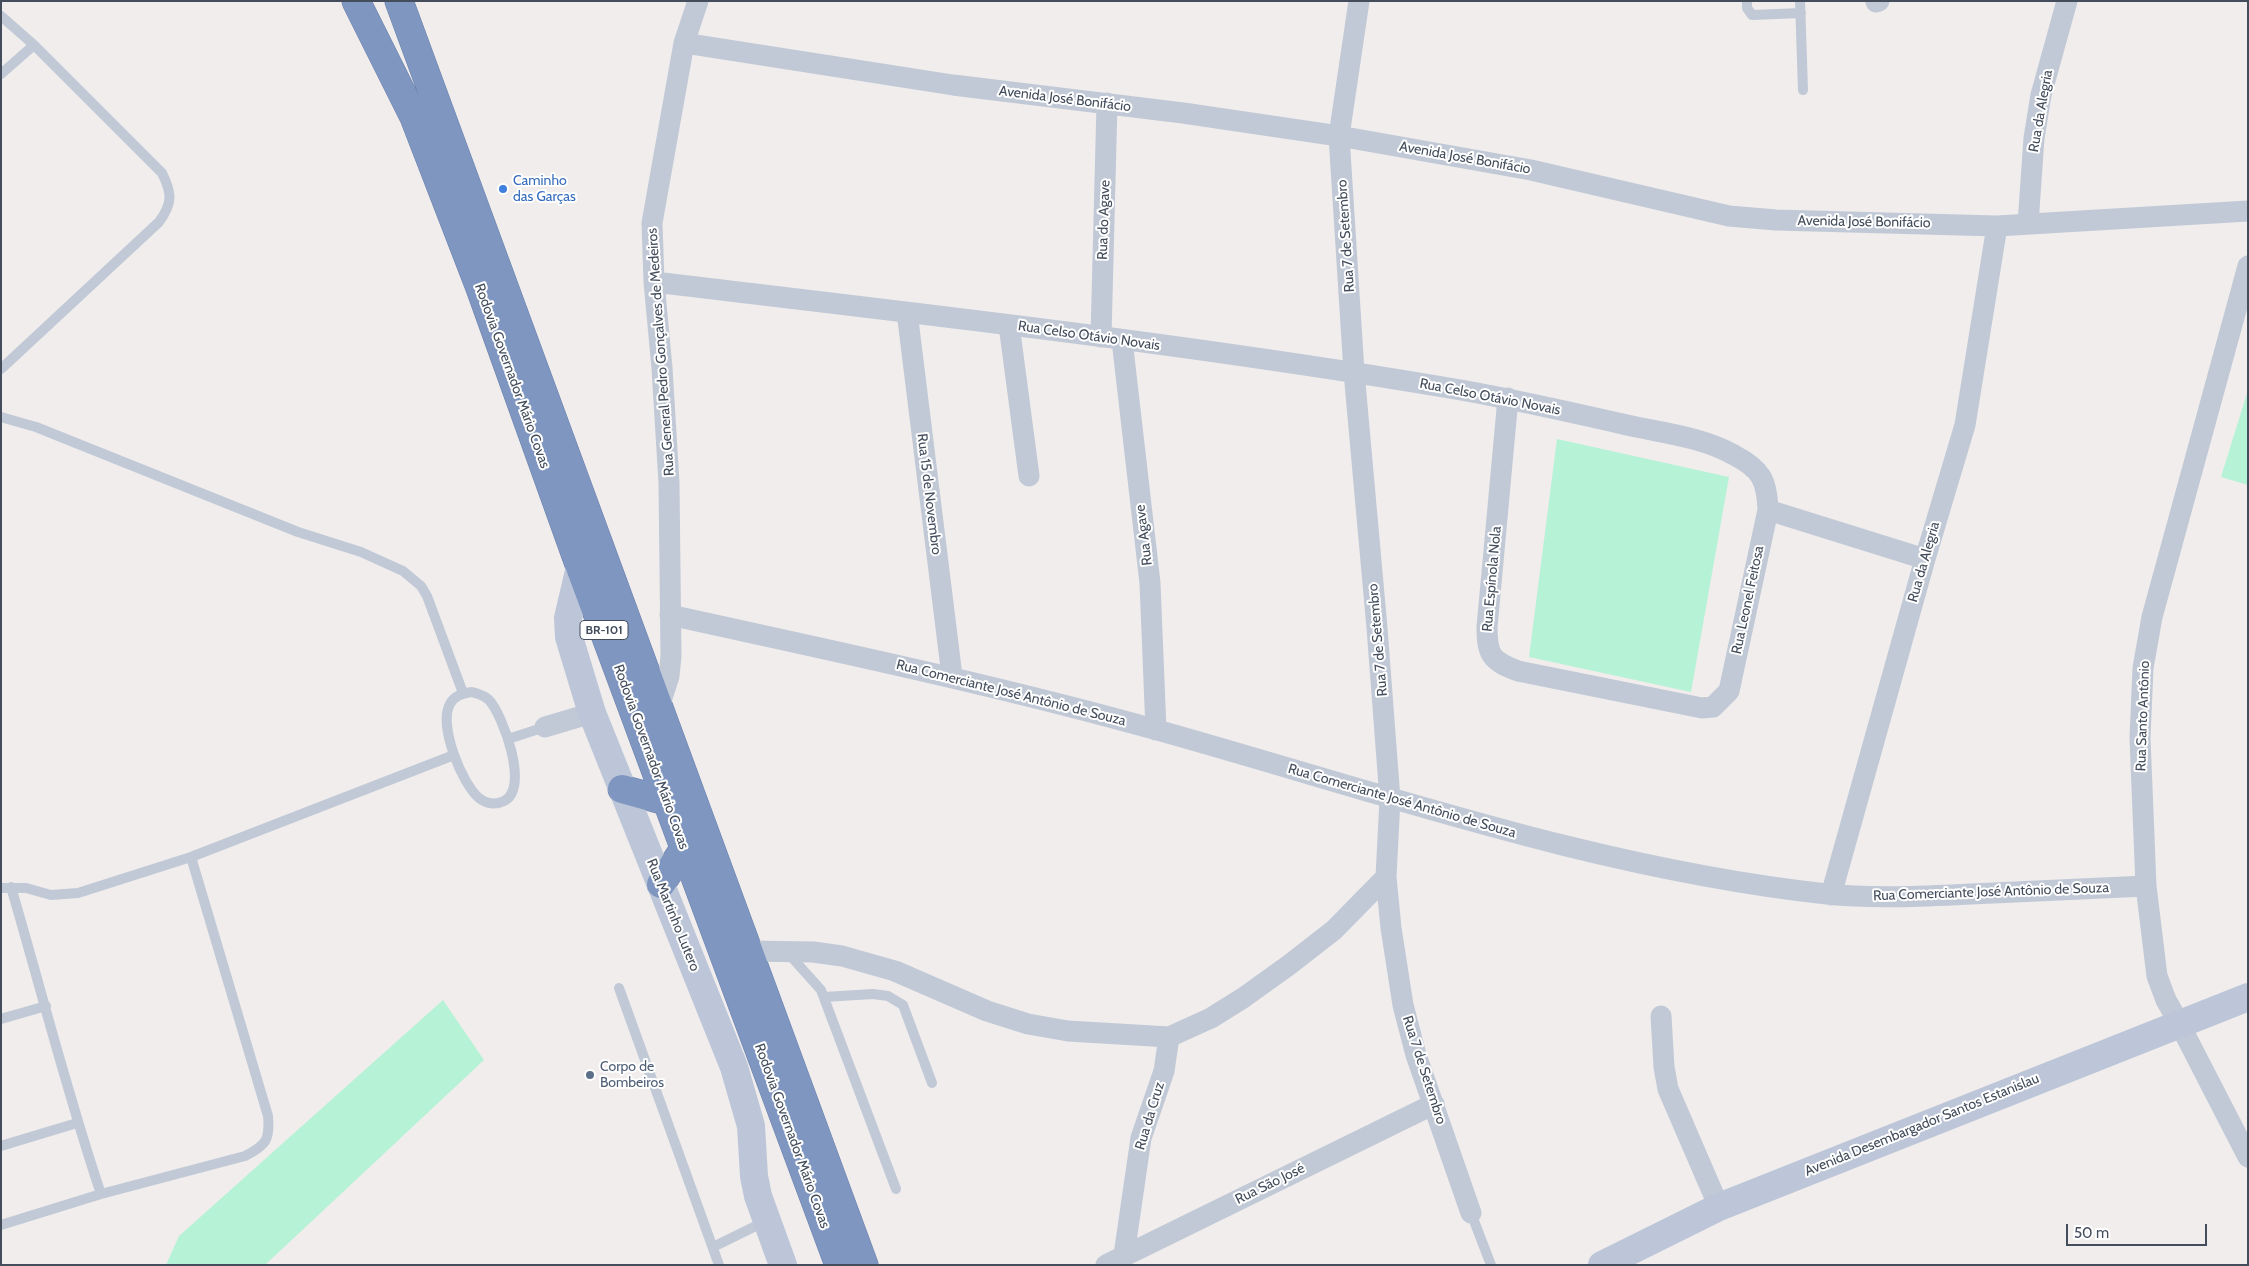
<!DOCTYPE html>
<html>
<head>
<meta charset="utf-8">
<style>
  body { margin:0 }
  #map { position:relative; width:2249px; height:1266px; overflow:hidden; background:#f0edec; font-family:Cabin,sans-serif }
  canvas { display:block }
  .frame { position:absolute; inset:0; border:2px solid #434d5c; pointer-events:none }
  .scale { position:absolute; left:2066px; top:1224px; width:141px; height:22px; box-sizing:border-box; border:2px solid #434d5c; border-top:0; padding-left:6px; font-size:15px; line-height:18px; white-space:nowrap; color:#434d5c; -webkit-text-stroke:4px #fff; paint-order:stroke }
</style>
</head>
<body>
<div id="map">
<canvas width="2249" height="1266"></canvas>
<div class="frame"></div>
<div class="scale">50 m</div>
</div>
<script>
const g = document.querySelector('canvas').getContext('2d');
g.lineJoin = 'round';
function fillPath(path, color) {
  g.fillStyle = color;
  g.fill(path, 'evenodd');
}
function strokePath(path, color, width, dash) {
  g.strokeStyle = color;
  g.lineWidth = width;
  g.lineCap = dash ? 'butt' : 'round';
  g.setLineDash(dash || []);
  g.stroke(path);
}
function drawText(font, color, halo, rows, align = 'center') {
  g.font = font + ' Cabin,sans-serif';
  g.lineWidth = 4;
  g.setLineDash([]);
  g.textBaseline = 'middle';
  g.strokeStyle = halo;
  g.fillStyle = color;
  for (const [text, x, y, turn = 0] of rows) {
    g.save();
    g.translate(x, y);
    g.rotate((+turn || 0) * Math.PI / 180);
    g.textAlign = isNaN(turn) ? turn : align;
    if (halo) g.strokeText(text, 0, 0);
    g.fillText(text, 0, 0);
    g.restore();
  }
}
const green = new Path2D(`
  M2248,390V485L2221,477Z
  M1557,439L1729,477L1691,692L1529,657Z
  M443,1000L484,1060L265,1265H166L179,1236Z`);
const lane = new Path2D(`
  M1747,1V8L1752,15L1801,13
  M1800,1L1803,90
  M1,16L34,45L162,173C172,193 173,203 159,222L1,369
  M1,74L34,45
  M1,417L36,427L298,532L361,552L403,571L421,586L427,596L463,693
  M472,692C479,694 484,695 489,700C503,715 530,789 504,801C496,805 486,804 479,798C462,784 438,725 450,704C454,696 463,693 472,692Z
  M508,739L545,727
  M11,887C41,989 67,1093 101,1194
  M1,888H26L51,895L78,893L191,857L454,755
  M787,952L821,990L896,1189
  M619,988L719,1265
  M824,997L873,994L888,996L903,1005L932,1083
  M1,1019L46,1006
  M1,1146L77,1123
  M1471,1213L1491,1265
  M1,1225L101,1194L245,1156C267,1145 270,1139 268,1116L191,857
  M713,1247L766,1221`);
const street = new Path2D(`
  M1359,1L1339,136L1354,372L1377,628L1390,799L1386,877L1391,928L1403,1005L1416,1055L1471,1213
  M1876,2L1879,1
  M684,43L953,85L1183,113L1339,136L1531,170L1729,216L1776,220L1997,226L2248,211
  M2028,224L2034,138L2041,95L2067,1
  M2248,266L2152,617L2143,668L2140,738L2146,886L2157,976L2166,1000L2179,1023L2248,1157
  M654,282C922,314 1190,344 1455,389C1513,399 1570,412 1627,425C1663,433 1702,437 1734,455C1761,469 1767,480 1768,510L1925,559
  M907,312L952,676
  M1009,325L1029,476
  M1101,337L1107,103
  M1122,340L1150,583L1156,730
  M1508,398L1487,627C1487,656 1492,661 1518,671L1702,708L1713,707L1729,691L1768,510
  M670,615C833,651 996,685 1157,730C1379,792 1597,869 1827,894C1875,899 1924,896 1971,894C2029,891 2088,889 2146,886
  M659,707L669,676L671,656L669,483L662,368L654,282L652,223L684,43L698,1
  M545,727L592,713
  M1831,895L1925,559L1965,425L1997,226
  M749,951L813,952L842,956L895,971L987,1011L1028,1024L1068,1031L1169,1037L1211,1018L1243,998L1289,965L1334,930L1386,877
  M1661,1016L1664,1067L1668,1089L1719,1207
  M1124,1255L1141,1138L1164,1071L1169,1037
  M1106,1265L1434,1104`);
const secondary = new Path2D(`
  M580,567L568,618L569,637L592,713L734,1067L751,1126L754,1176L758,1196L783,1265
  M1602,1265L1719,1207L2248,997`);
const highway = new Path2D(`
  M356,1L414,117L480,288L580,567L839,1265
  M399,1L864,1265
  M622,789L669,802
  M661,884L685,847`);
const markers = [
  [503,189,5,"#3f7fe0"],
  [590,1075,5,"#5c6f8a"]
];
const shields = [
  [604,630,48]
];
const shieldNames = [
  ["BR-101",604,630]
];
const streetNames = [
  ["Avenida José Bonifácio",1065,99,7],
  ["Rua da Alegria",2041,111,-80],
  ["Avenida José Bonifácio",1465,158,10],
  ["Rua do Agave",1104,220,-88],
  ["Avenida José Bonifácio",1864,222,1],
  ["Rua 7 de Setembro",1346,236,-94],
  ["Rua Celso Otávio Novais",1089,336,8],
  ["Rua General Pedro Gonçalves de Medeiros",661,352,-94],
  ["Rodovia Governador Mário Covas",512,376,70],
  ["Rua Celso Otávio Novais",1490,397,11],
  ["Rua 15 de Novembro",929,494,83],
  ["Rua Agave",1144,535,-97],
  ["Rua da Alegria",1924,562,-74],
  ["Rua Espínola Nola",1492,579,-85],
  ["Rua Leonel Feitosa",1748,600,-78],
  ["Rua 7 de Setembro",1378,640,-95],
  ["Rua Comerciante José Antônio de Souza",1011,693,14],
  ["Rua Santo Antônio",2143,716,-88],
  ["Rodovia Governador Mário Covas",651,757,70],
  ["Rua Comerciante José Antônio de Souza",1402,801,16],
  ["Rua Comerciante José Antônio de Souza",1991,892,-2],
  ["Rua Martinho Lutero",673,915,68],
  ["Rua 7 de Setembro",1424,1070,72],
  ["Rua da Cruz",1150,1116,-73],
  ["Avenida Desembargador Santos Estanislau",1922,1125,-22],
  ["Rodovia Governador Mário Covas",792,1136,70],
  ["Rua São José",1270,1184,-26]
];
const shopNames = [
  ["Caminho",513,181],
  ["das Garças",513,197]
];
const serviceNames = [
  ["Corpo de",600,1067],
  ["Bombeiros",600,1083]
];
fillPath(green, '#b6f2d6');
strokePath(highway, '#6a81ad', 29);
strokePath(lane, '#c1c9d6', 10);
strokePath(street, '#c1c9d6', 21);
strokePath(secondary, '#bdc6d8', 28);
strokePath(highway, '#7f96c1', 28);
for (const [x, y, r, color] of markers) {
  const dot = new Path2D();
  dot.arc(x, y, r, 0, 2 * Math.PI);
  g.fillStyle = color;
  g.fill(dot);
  strokePath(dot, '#fff', 2);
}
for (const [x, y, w] of shields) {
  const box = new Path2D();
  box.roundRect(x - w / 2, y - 9.5, w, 19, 4);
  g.fillStyle = '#fff';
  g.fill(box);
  strokePath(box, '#434d5c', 1);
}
drawText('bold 12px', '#434d5c', null, shieldNames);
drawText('14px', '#434d5c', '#fff', streetNames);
drawText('14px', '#366cbe', '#fff', shopNames, 'left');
drawText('14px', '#4e5e75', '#fff', serviceNames, 'left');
</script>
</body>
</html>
